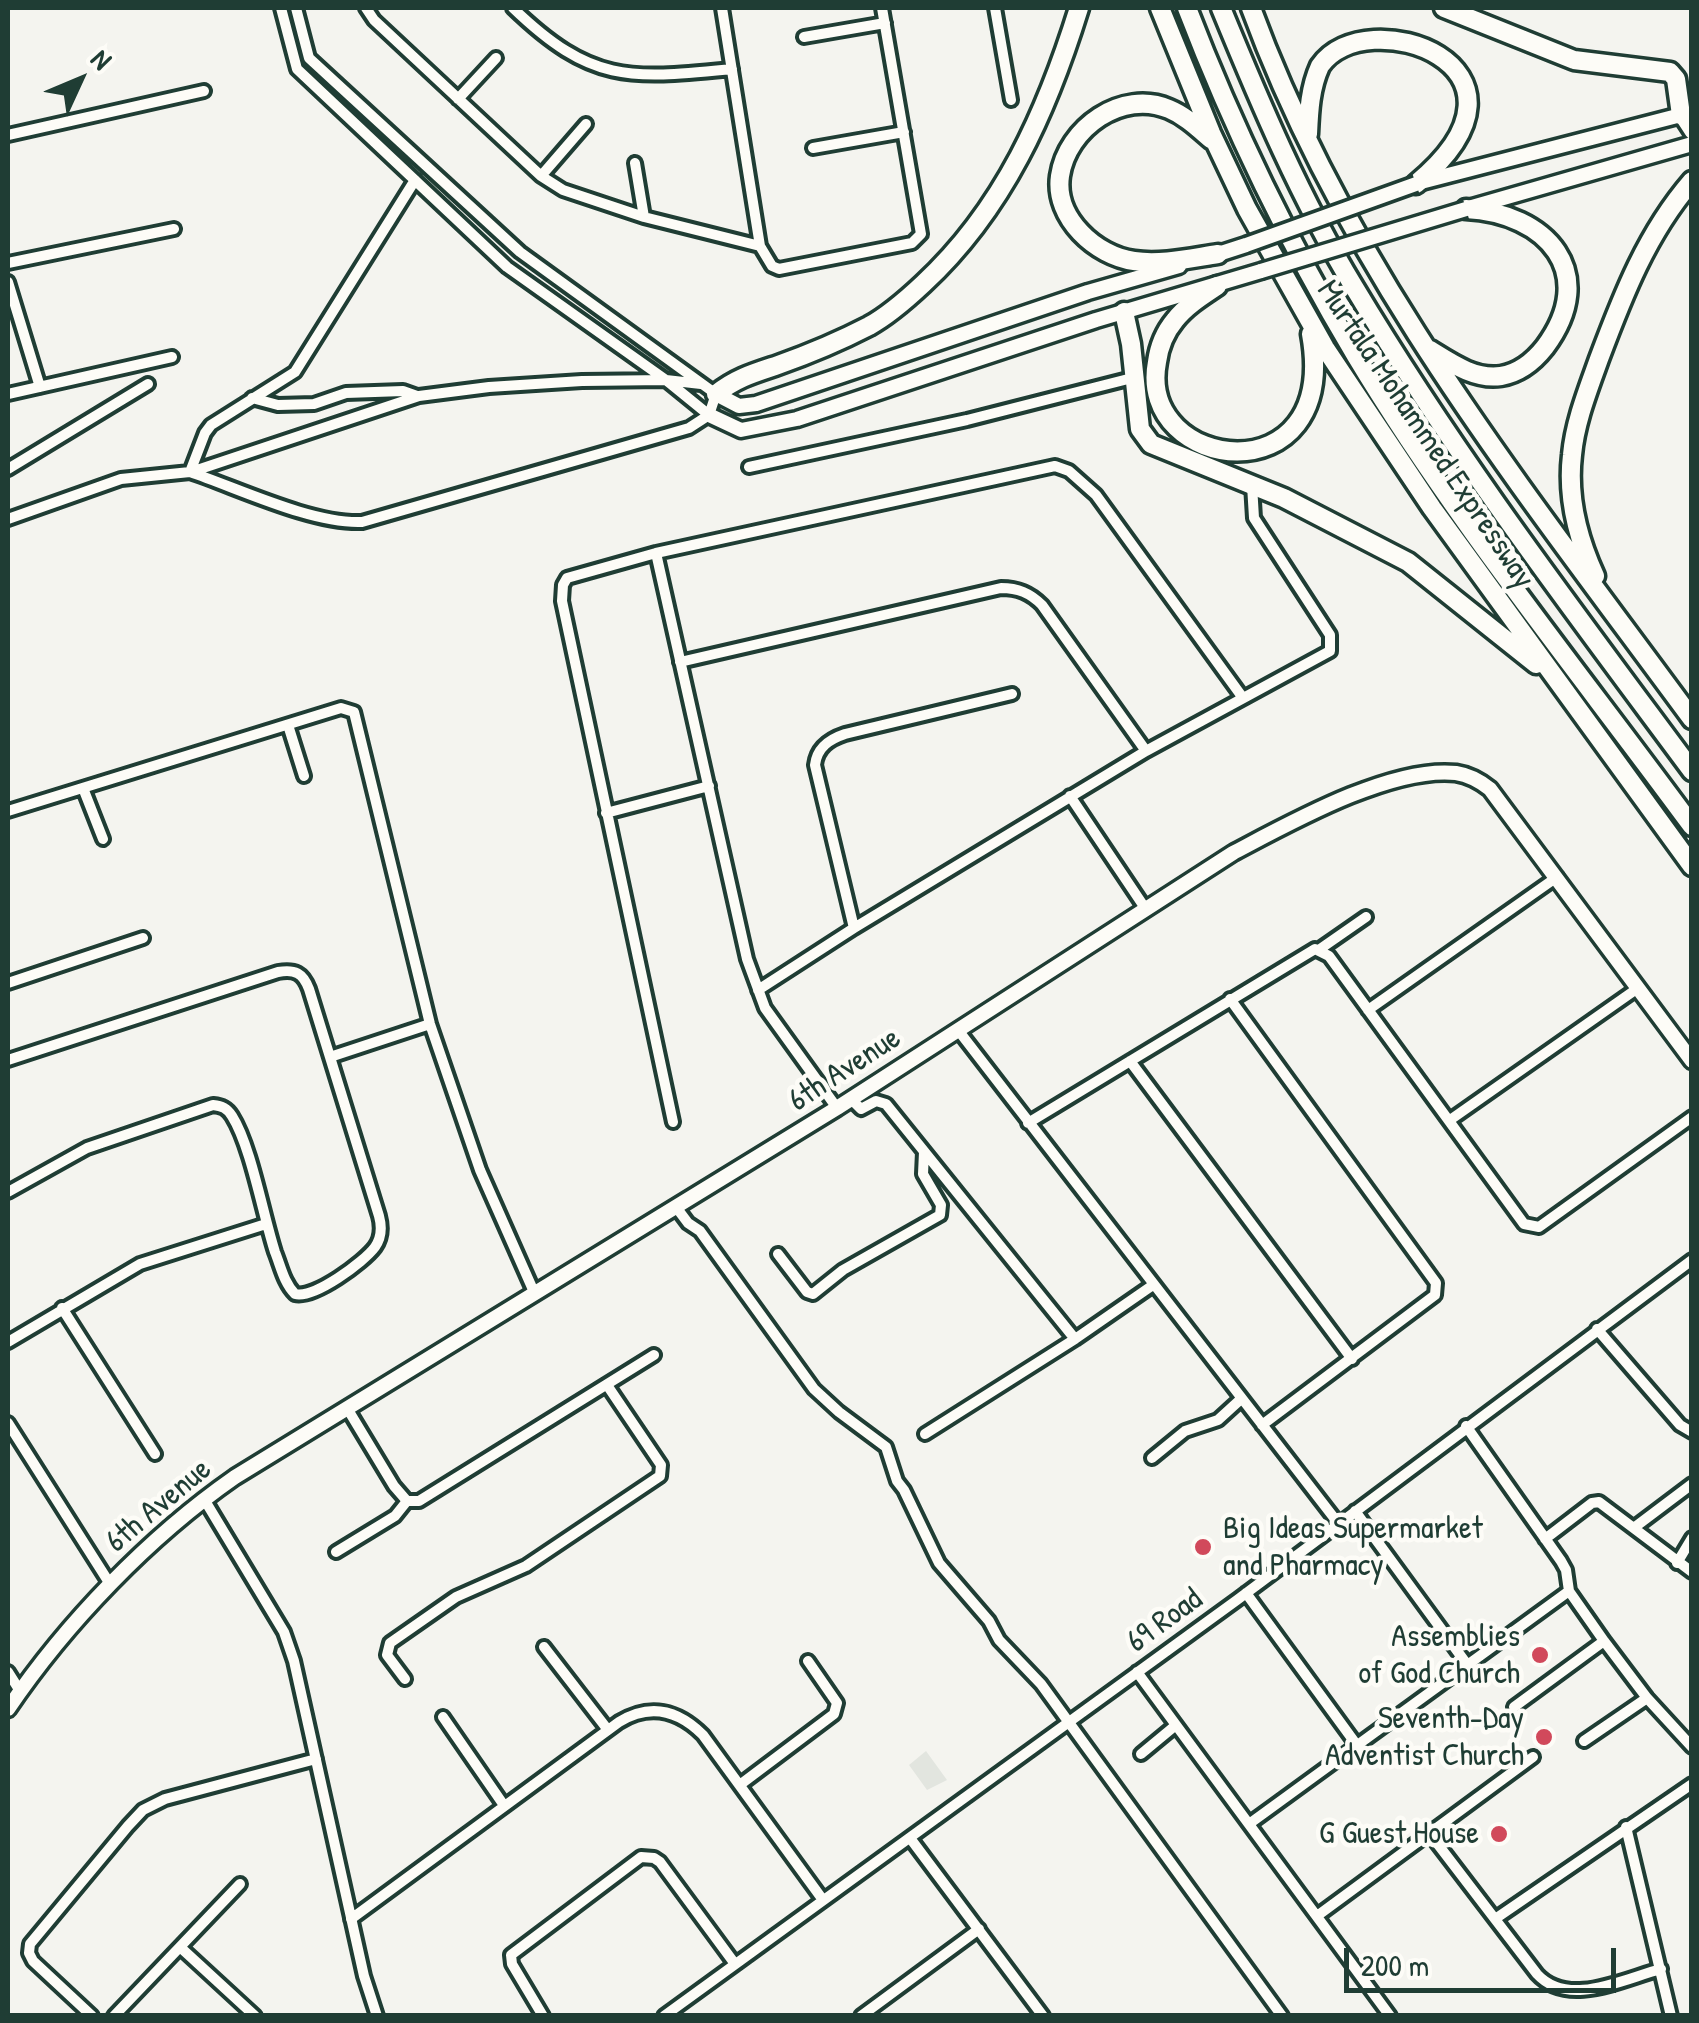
<!DOCTYPE html>
<html>
<head>
<meta charset="utf-8">
<style>
  body { margin:0 }
  #map { position:relative; width:1699px; height:2023px; overflow:hidden; background:#f4f4ef; font-family:"Patrick Hand",sans-serif }
  canvas { display:block }
  .frame { position:absolute; inset:0; border:10px solid #1f3d34; pointer-events:none }
  .north { position:absolute; left:30px; top:30px; width:100px; height:100px; -webkit-text-stroke:8px #fdfcf7; paint-order:stroke; rotate:46deg; font-size:28px; font-weight:700; line-height:40px; text-align:center; color:#1f3d34 }
  .north::after { content:''; display:block; margin:auto; width:35px; height:45px; background:#1f3d34; clip-path:polygon(50% 0,100% 100%,50% 72%,0 100%) }
  .scale { position:absolute; left:1344px; top:1948px; width:272px; height:45px; box-sizing:border-box; border:5px solid #1f3d34; border-top:0; padding-left:12px; font-size:30px; line-height:35px; white-space:nowrap; color:#1f3d34; -webkit-text-stroke:8px #fdfcf7; paint-order:stroke }
</style>
</head>
<body>
<div id="map">
<canvas width="1699" height="2023"></canvas>
<div class="frame"></div>
<div class="north">N</div>
<div class="scale">200 m</div>
</div>
<script>
const g = document.querySelector('canvas').getContext('2d');
g.lineJoin = 'round';
function fillPath(path, color) {
  g.fillStyle = color;
  g.fill(path, 'evenodd');
}
function strokePath(path, color, width, dash) {
  g.strokeStyle = color;
  g.lineWidth = width;
  g.lineCap = dash ? 'butt' : 'round';
  g.setLineDash(dash || []);
  g.stroke(path);
}
function drawText(font, color, halo, rows, align = 'center') {
  g.font = font + ' "Patrick Hand",sans-serif';
  g.lineWidth = 9;
  g.setLineDash([]);
  g.textBaseline = 'middle';
  g.strokeStyle = halo;
  g.fillStyle = color;
  for (const [text, x, y, turn = 0] of rows) {
    g.save();
    g.translate(x, y);
    g.rotate((+turn || 0) * Math.PI / 180);
    g.textAlign = isNaN(turn) ? turn : align;
    if (halo) g.strokeText(text, 0, 0);
    g.fillText(text, 0, 0);
    g.restore();
  }
}
const built = new Path2D(`
  M926,1751L947,1780L927,1790L909,1765Z`);
const street = new Path2D(`
  M281,8L297,69L507,267L666,380L709,415
  M366,8L374,20L541,176L563,190L644,217L760,246
  M513,8C592,84 630,79 732,69
  M722,8L760,246L772,266L779,269L912,243L921,234L882,8
  M995,8L1011,100
  M804,37L885,23
  M458,99L496,58
  M8,135L204,91
  M813,148L904,132
  M635,163L644,217
  M541,176L586,124
  M8,263L174,229
  M8,282L40,387
  M8,394L172,357
  M252,398L278,405L314,404L346,393L403,391L417,396
  M749,467L967,420L1136,377
  M8,469L148,384
  M190,472C240,489 312,524 362,522L689,428L709,415L716,394L520,252L309,58L296,8
  M191,472L419,396L489,387L582,381L666,380L701,384
  M8,519L121,479L190,472L205,433L211,425L295,372L415,180
  M656,553L747,959L765,1008L837,1108
  M680,662L1001,588C1018,588 1030,593 1042,605L1146,751
  M288,725L304,776
  M83,788L103,839
  M1070,796L1145,908
  M8,811L341,708L354,712L430,1024L480,1170L534,1292
  M606,813L709,786
  M854,928L815,765C817,747 830,739 845,734L1012,694
  M1320,949L1366,917
  M8,983L143,938
  M758,990L854,928L1146,751L1330,651V635L1254,518L1252,485
  M1230,999L1436,1283L1435,1295L1262,1425
  M1368,1010L1557,877
  M958,1030L1338,1523
  M330,1057L430,1024
  M8,1060L278,972C295,969 303,973 309,989L379,1216C382,1227 382,1237 375,1247C364,1262 314,1299 295,1294C284,1283 281,1267 275,1252C263,1215 251,1146 232,1116C227,1108 222,1106 213,1105L87,1148L8,1192
  M1130,1061L1352,1359
  M851,1099L861,1109L876,1101L886,1104L1075,1339
  M1450,1120L1638,988
  M673,1122L562,601L563,585L567,578L656,553L1055,466L1069,471L1096,495L1243,698
  M1028,1123L1315,949L1329,956L1524,1224L1539,1227L1692,1117
  M676,1207L688,1223L700,1231L814,1389L839,1412L886,1447L897,1481L904,1490L939,1563L989,1621L999,1640L1041,1684L1282,2016
  M778,1254L807,1292L813,1294L843,1270L940,1215L941,1205L923,1174L924,1152
  M62,1308L155,1454
  M1597,1329L1680,1425L1692,1432
  M8,1342L140,1264L266,1224
  M347,1408L394,1486L407,1501
  M8,1423L110,1584
  M1466,1426L1561,1561L1566,1570L1569,1591L1604,1641L1647,1698L1692,1747
  M925,1434L1075,1339L1153,1285
  M1152,1458L1185,1431L1218,1420L1241,1399
  M204,1499L284,1632L294,1661L364,1976L377,2016
  M1355,1511L1466,1663
  M1635,1527L1692,1484
  M1545,1539L1592,1503L1599,1502L1692,1572
  M336,1552L395,1516L407,1501H419L654,1355
  M1677,1563L1692,1538
  M1246,1593L1356,1744
  M544,1647L608,1730
  M8,1672L20,1691
  M1137,1672L1390,2016
  M405,1679L387,1655L390,1643L456,1597L526,1566L660,1476L661,1465L607,1385
  M1514,1707L1604,1641
  M443,1717L503,1804
  M1584,1741L1647,1698
  M1141,1754L1176,1725
  M741,1784L834,1714L837,1703L808,1661
  M1249,1824L1569,1591
  M1626,1827L1671,2016
  M1430,1834L1537,1974C1568,2008 1623,1979 1661,1969
  M910,1838L1043,2016
  M1317,1916L1533,1757
  M351,1919L619,1722C650,1703 678,1710 703,1735L823,1900
  M1495,1919L1692,1784
  M180,1947L255,2016
  M92,2016L33,1961L29,1953L30,1944L128,1826L143,1810L165,1799L316,1759
  M114,2016L240,1884
  M543,2016L512,1964L511,1955L641,1857L654,1858L660,1862L735,1964
  M664,2016L1237,1600L1692,1260
  M861,2016L979,1929`);
const secondary = new Path2D(`
  M1417,183L1681,115L1692,132
  M1472,207L1692,144
  M1209,257L1246,245
  M716,394L739,406L756,404L1088,292L1179,266
  M709,415L741,430L797,419L1096,320L1261,271
  M8,1709C66,1623 149,1537 235,1477L837,1108L1233,853C1290,823 1391,766 1456,773C1469,775 1480,781 1490,789L1692,1061`);
const highway = new Path2D(`
  M1160,8L1211,133L1247,209L1325,348L1432,508L1692,866
  M1187,8C1233,128 1290,245 1356,356C1454,519 1579,672 1692,826
  M1221,8C1260,103 1300,198 1354,287C1455,456 1575,613 1692,771
  M1251,8C1348,273 1527,494 1692,719
  M1444,8L1574,60L1670,72L1676,79L1681,115
  M1308,134C1309,111 1310,88 1320,66C1365,0 1559,65 1416,184
  M1212,140C1199,129 1186,116 1169,109C1122,89 1067,128 1060,176C1054,218 1096,256 1134,261C1161,265 1191,258 1218,254
  M1217,286C1202,296 1186,306 1175,320C1165,332 1159,347 1157,362C1136,472 1341,500 1311,334
  M1124,312L1131,344L1140,429L1151,444L1284,498L1408,562L1536,664
  M1430,350C1451,363 1475,380 1501,376C1519,373 1534,361 1545,347C1600,273 1547,213 1466,209
  M716,394C736,378 754,373 778,365C809,354 840,341 869,326C889,315 907,299 923,284C1004,209 1047,111 1079,8
  M1595,576C1578,539 1567,497 1572,455C1575,422 1588,390 1599,359C1623,295 1647,233 1692,181`);
const secondaryBridge = new Path2D(`
  M1246,245L1416,184
  M1261,271L1466,209`);
const markers = [
  [1203,1547,10,"#d1495b"],
  [1540,1655,10,"#d1495b"],
  [1544,1737,10,"#d1495b"],
  [1499,1834,10,"#d1495b"]
];
const streetNames = [
  ["Murtala Mohammed Expressway",1425,435,56],
  ["6th Avenue",845,1070,-33],
  ["6th Avenue",159,1506,-40],
  ["69 Road",1165,1621,-36]
];
const poiNames = [
  ["Big Ideas Supermarket",1223,1529,"left"],
  ["and Pharmacy",1223,1566,"left"],
  ["Assemblies",1520,1637],
  ["of God Church",1520,1674],
  ["Seventh-Day",1524,1719],
  ["Adventist Church",1524,1756],
  ["G Guest House",1479,1834]
];
fillPath(built, '#e2e5df');
strokePath(street, '#1f3d34', 18);
strokePath(secondary, '#1f3d34', 21);
strokePath(highway, '#1f3d34', 25);
strokePath(street, '#fdfcf7', 10);
strokePath(secondary, '#fdfcf7', 14);
strokePath(highway, '#fdfcf7', 18);
strokePath(secondaryBridge, '#1f3d34', 21, []);
strokePath(secondaryBridge, '#fdfcf7', 14);
for (const [x, y, r, color] of markers) {
  const dot = new Path2D();
  dot.arc(x, y, r, 0, 2 * Math.PI);
  g.fillStyle = color;
  g.fill(dot);
  strokePath(dot, '#fdfcf7', 4);
}
drawText('32px', '#1f3d34', '#fdfcf7', streetNames);
drawText('32px', '#1f3d34', '#fdfcf7', poiNames, 'right');
</script>
</body>
</html>
